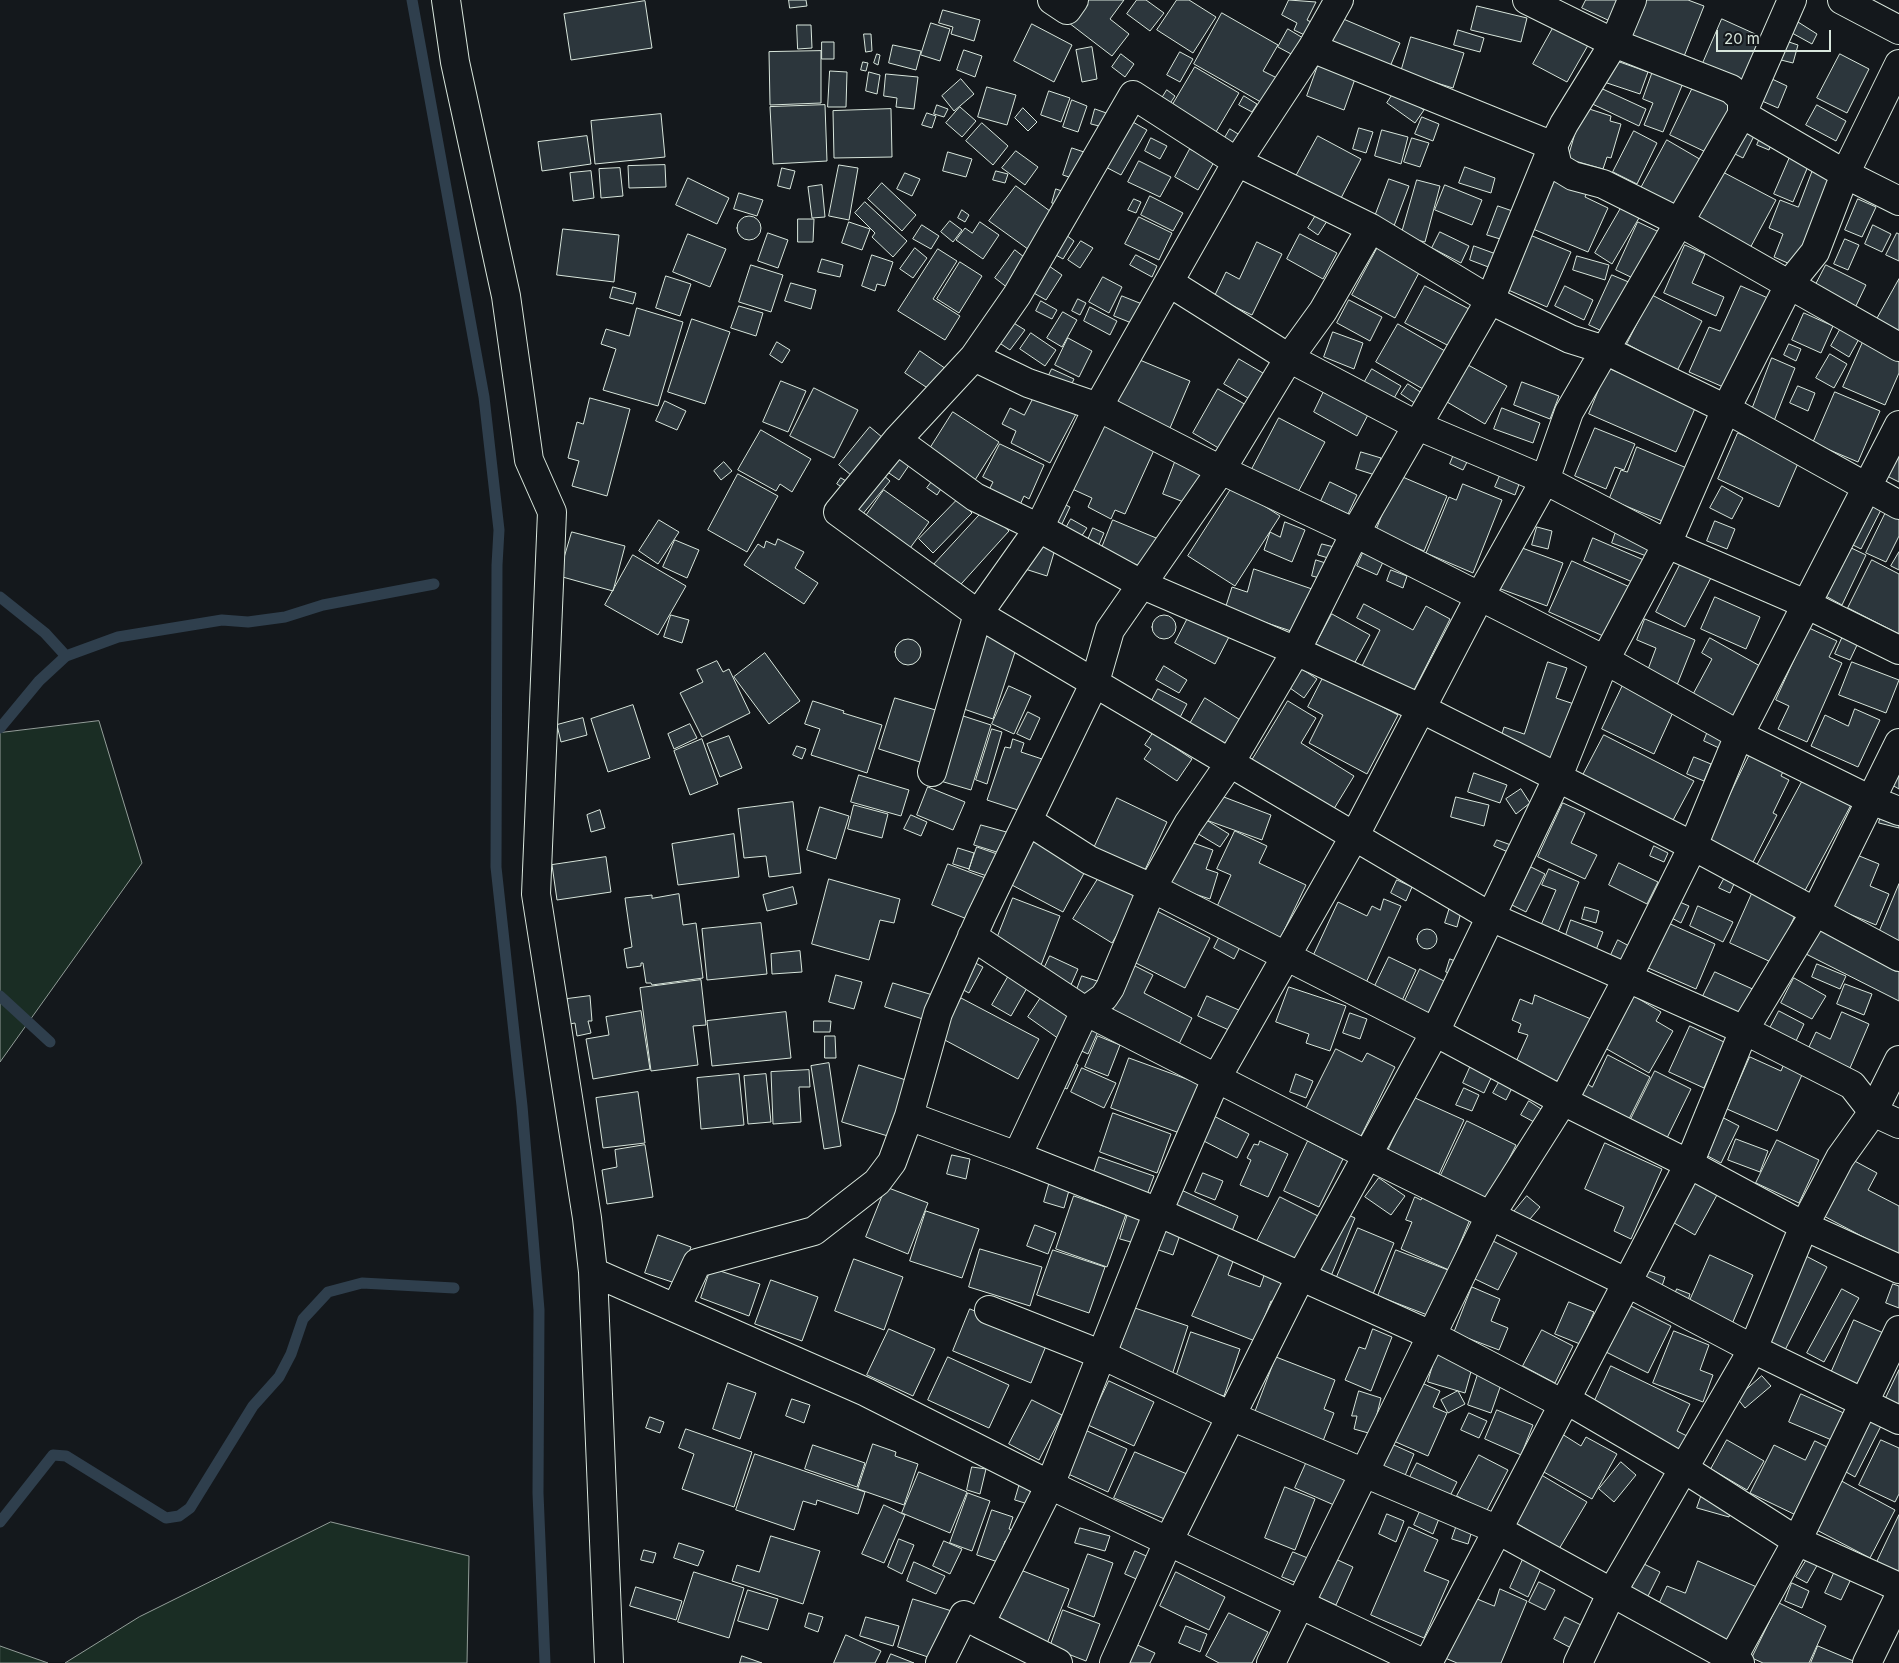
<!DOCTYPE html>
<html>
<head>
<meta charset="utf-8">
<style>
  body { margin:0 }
  #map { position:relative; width:1899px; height:1663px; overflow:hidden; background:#14181c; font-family:Inter,sans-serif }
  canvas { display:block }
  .scale { position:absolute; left:1716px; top:30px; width:115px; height:22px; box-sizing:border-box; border:2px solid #d8e6dc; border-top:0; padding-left:6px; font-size:15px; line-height:18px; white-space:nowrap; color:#d8e6dc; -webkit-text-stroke:4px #14181c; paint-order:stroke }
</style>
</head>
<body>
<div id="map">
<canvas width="1899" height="1663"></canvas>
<div class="scale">20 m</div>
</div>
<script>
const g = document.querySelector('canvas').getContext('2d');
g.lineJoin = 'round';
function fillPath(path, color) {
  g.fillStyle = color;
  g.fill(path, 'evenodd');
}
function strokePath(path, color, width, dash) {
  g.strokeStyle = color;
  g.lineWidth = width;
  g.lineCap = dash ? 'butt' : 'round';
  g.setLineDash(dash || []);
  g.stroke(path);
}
const green = new Path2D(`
  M99,721L142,863L0,1062V733Z
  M331,1522L469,1556L467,1663H65L139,1617Z
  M0,1646L48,1663H0Z`);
const stream = new Path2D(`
  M412,0L484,397L499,530L497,565L496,867L522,1106L539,1310L538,1493L545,1663
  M0,597L45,633L66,656
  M0,728L39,681L66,656L118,637L222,620L248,622L285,617L323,605L434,584
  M0,996L50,1042
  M0,1522L53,1455L66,1456L166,1518L179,1516L190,1508L253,1406L279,1377L291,1354L303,1319L328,1292L362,1283L454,1288`);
const building = new Path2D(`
  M789,0H806L807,6L790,8Z
  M1087,0H1124L1110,19L1129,34L1112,56L1069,23Z
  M1137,0H1146L1164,13L1150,31L1127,14Z
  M1177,0H1189L1216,17L1193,53L1157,30Z
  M1289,0L1316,2L1307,20L1317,25L1311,38L1294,30L1297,23L1282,15Z
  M1586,0H1621L1612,22L1582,8Z
  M1644,0H1688L1704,6L1681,64L1627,42Z
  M645,1L652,48L571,60L564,14Z
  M1477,6L1527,18L1521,42L1471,30Z
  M943,10L980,20L974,41L951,34L953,27L939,23Z
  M1222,13L1278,45L1263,71L1281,80L1266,105L1194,64Z
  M1341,18L1400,43L1389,69L1329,44Z
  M1722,19L1764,38L1741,88L1700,70Z
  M1557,21L1591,40L1567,82L1533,64Z
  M1798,22L1817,34L1812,44L1792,33Z
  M931,23L950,29L940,61L921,55Z
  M1032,24L1072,45L1054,82L1014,61Z
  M797,25H811L812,48L798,49Z
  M1288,29L1303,38L1293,55L1278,47Z
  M1458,30L1484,38L1480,52L1454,45Z
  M864,34H871L872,51L866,52Z
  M1411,37L1464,53L1453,88L1401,72Z
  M1786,41L1798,45L1793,63L1781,60Z
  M822,42H834V59H822Z
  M893,45L921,51L916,70L889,63Z
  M1092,47L1097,79L1082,82L1076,50Z
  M964,50L982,56L975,77L957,70Z
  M821,51V103L770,105L769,52Z
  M1180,52L1193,59L1180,82L1167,75Z
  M877,54L880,55L878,65L874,63Z
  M1121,54L1134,64L1125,77L1112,67Z
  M1840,54L1869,69L1847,113L1817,98Z
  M1611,59L1648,72L1640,94L1604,82Z
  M863,62L868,63L866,71L861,70Z
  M1319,63L1356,76L1344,110L1307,96Z
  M1195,67L1239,93L1213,137L1169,111Z
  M830,71L847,72L846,107H828Z
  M1653,71L1683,83L1663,132L1644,125L1653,103L1643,99Z
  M869,72L880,75L877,94L866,91Z
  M886,74L918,77L914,109L896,107L897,98L884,96Z
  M961,79L974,94L954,111L942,96Z
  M1772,79L1787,86L1778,108L1762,101Z
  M1696,81L1735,100L1710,154L1670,135Z
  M1594,85L1646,109L1639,126L1586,101Z
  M987,87L1016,95L1007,125L978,117Z
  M1167,90L1175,96L1167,108L1159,103Z
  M1049,91L1070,98L1061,122L1041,115Z
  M1395,91L1424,110L1415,123L1387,103Z
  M1244,96L1257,104L1252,112L1239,105Z
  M1072,100L1087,106L1078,132L1063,127Z
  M825,105L827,161L773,164L770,107Z
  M937,105L948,109L944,117L934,114Z
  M1817,105L1846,121L1836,141L1806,125Z
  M960,107L976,121L962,137L946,123Z
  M1583,107L1611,116L1610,121L1621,124L1611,158L1607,157L1603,169L1568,159Z
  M1023,108L1037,122L1028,131L1015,118Z
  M891,109L892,157L834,158L833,111Z
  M1095,109L1112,115L1097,131L1099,126L1091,124Z
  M927,113L936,116L932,128L922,125Z
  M661,114L665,157L595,164L591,121Z
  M1124,117L1147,130L1121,175L1098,163Z
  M1422,117L1439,124L1433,141L1415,134Z
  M982,123L1008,146L993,165L966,141Z
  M1744,124L1757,130L1743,158L1731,152Z
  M1359,128L1373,132L1366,153L1353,149Z
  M1230,129L1243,137L1236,149L1223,141Z
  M1764,129L1775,134L1769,150L1757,145Z
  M1382,130L1408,137L1401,164L1375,156Z
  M1634,131L1657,143L1637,184L1613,172Z
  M587,136L591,164L542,171L538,142Z
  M1318,136L1361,159L1338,204L1294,180Z
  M1151,138L1167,146L1160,159L1145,151Z
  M1412,138L1429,143L1420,167L1404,162Z
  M1667,140L1703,161L1677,207L1641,188Z
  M1072,148L1087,153L1078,180L1063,175Z
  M1190,149L1214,162L1198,190L1175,177Z
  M1016,151L1038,167L1025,185L1002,168Z
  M948,152L972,159L966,177L943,171Z
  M1790,157L1809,164L1793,202L1774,194Z
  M1139,161L1171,177L1160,197L1128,182Z
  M1816,162L1839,172L1799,268L1774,257L1783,234L1769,228L1780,200L1798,207Z
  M665,165L666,187L629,188L628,166Z
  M839,165L858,168L849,220L829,216Z
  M1465,167L1495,178L1491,193L1459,183Z
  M620,168L623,196L601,198L599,169Z
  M782,168L795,171L790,189L778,186Z
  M1719,170L1776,200L1749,250L1693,220Z
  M591,171L594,198L573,201L570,173Z
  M996,171L1008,174L1005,183L993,180Z
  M905,173L920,179L912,196L897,189Z
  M688,178L729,198L717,224L676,205Z
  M1555,178L1587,192L1585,197L1608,208L1588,252L1533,229Z
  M1389,179L1409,186L1394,226L1374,219Z
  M1417,180L1440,186L1425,242L1401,236Z
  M882,183L916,215L902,231L868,199Z
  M822,185L825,217L812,218L808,187Z
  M1445,185L1482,200L1472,225L1435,210Z
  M1016,186L1058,217L1032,252L989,221Z
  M1056,189L1065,192L1061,206L1052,203Z
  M739,193L763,200L757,216L734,209Z
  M1150,196L1183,213L1173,231L1141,215Z
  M1134,199L1141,202L1136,213L1128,210Z
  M1858,199L1876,207L1862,237L1845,230Z
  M865,202L907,241L893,257L872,237L875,233L855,213Z
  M1498,206L1521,214L1510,242L1487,235Z
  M1621,208L1639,218L1612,264L1595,253Z
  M962,210L969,215L965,222L958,218Z
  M1318,212L1329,218L1318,235L1308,228Z
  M737 228a12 12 0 1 1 24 0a12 12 0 1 1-24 0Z
  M1139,217L1172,233L1159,260L1125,244Z
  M798,219H814L813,242H798Z
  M950,221L962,230L953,242L941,232Z
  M849,222L870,229L862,250L842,243Z
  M980,222L999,235L983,259L956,240L965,228L972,233Z
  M1638,222L1659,232L1637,280L1616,270Z
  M922,225L939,236L931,249L913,239Z
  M1873,225L1891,234L1882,252L1865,244Z
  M563,229L619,235L614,282L557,275Z
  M1440,232L1469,246L1461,263L1432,248Z
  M768,233L788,240L778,268L758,261Z
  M1897,233L1899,234V261L1886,255Z
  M688,234L726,249L710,287L673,272Z
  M1300,234L1337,253L1323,279L1287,259Z
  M1066,235L1074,241L1063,259L1054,254Z
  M1530,235L1571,252L1547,307L1506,289Z
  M1845,239L1859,245L1848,270L1834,264Z
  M1081,241L1093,248L1080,268L1068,260Z
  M1257,242L1282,254L1252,315L1214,297L1226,272L1239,279Z
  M1379,245L1421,269L1395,318L1352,295Z
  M1685,245L1705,254L1692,283L1724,297L1716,316L1664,293Z
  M1474,246L1496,254L1491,268L1470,260Z
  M915,248L927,258L913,278L900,269Z
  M938,249L957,261L933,299L960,316L945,340L898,311Z
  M1015,250L1033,264L1013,292L995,278Z
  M872,255L893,262L885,286L877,284L875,291L862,286Z
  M1136,255L1157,266L1152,277L1130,265Z
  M1577,256L1609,265L1605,280L1573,270Z
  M822,259L843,265L840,277L818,272Z
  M960,262L982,276L959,313L937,299Z
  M751,265L783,275L771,312L739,302Z
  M1826,265L1866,285L1855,308L1814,288Z
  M1049,266L1062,275L1046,300L1032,292Z
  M1612,275L1631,283L1608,334L1589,325Z
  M666,276L691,284L680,316L656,308Z
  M1103,277L1122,287L1109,313L1089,302Z
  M1899,279V331L1877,319Z
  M791,283L816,290L811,309L785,301Z
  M1425,286L1469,309L1449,346L1405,323Z
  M1565,286L1593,300L1584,320L1555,306Z
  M1741,286L1770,299L1730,390L1689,372L1709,327L1720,331Z
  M613,287L636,293L633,304L610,298Z
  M1652,295L1702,321L1677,371L1627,344Z
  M1122,296L1142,304L1134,324L1114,316Z
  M1078,299L1086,303L1080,315L1072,311Z
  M1349,300L1382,317L1370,341L1337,323Z
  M1041,301L1057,310L1052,319L1036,311Z
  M739,306L763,313L756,336L731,328Z
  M1090,307L1117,321L1110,335L1084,321Z
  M637,308L683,322L658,406L603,390L616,349L601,344L606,329L629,336Z
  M1063,312L1077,320L1062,347L1047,338Z
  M1804,313L1833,326L1821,353L1792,340Z
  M692,319L730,332L705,404L668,392Z
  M1012,322L1025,330L1010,350L998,342Z
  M1398,324L1445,351L1423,389L1376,362Z
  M1841,328L1859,339L1849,357L1831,346Z
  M1333,332L1363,343L1354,369L1324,357Z
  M1031,333L1056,350L1045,366L1020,349Z
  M1068,338L1092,351L1079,377L1055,365Z
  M777,342L790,350L782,363L770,355Z
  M1863,342L1899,357V373L1885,405L1843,387Z
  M1789,344L1801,349L1796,361L1784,355Z
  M920,351L952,373L938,395L905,373Z
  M1830,354L1847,364L1834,388L1816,378Z
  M1135,358L1190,381L1170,428L1115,405Z
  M1772,358L1795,368L1774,421L1751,412Z
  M1239,359L1268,376L1253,401L1224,384Z
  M1468,365L1507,386L1485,424L1447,402Z
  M1608,368L1696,406L1676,452L1589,414Z
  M1052,369L1074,379L1067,394L1045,383Z
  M1372,369L1401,386L1393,400L1364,383Z
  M781,381L806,391L788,432L763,422Z
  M1522,382L1559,396L1550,419L1514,405Z
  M1328,383L1372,407L1357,436L1314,412Z
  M1408,384L1422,393L1416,404L1401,394Z
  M1798,386L1815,393L1808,411L1790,403Z
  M814,388L858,410L834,458L790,436Z
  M1218,389L1248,406L1222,450L1193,433Z
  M1835,392L1880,411L1858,462L1813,443Z
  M1036,393L1076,414L1050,463L1011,443L1016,431L1002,424L1010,408L1024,415Z
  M590,398L630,409L607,496L572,486L579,461L568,458L577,422L583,424Z
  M665,401L686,411L677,430L656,421Z
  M1502,408L1540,423L1533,443L1494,429Z
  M953,412L999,442L970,488L924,458Z
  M1279,418L1325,442L1297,494L1252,469Z
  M1100,423L1155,448L1125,514L1115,510L1111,519L1088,507L1092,498L1070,488Z
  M870,427L889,443L858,481L839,465Z
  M1595,428L1635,444L1624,470L1615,467L1606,489L1575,476Z
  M761,430L811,459L792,492L780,484L776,491L738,470Z
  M1738,433L1799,461L1779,507L1718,479Z
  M1899,443V482L1883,474Z
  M1000,444L1044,465L1029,499L1024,496L1019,507L988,492L993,482L983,477Z
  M897,447L914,458L899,480L883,469Z
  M1457,447L1471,454L1463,470L1450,464Z
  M1637,447L1689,469L1667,523L1609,499L1621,470L1627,472Z
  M1361,452L1381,458L1375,475L1356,469Z
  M1178,454L1209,465L1194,506L1163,494Z
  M724,462L732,471L721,480L714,471Z
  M1502,471L1521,479L1515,495L1495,487Z
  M738,474L778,496L747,552L708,530Z
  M883,475L890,481L857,521L851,516Z
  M937,475L946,481L937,495L927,488Z
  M1398,475L1447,496L1424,551L1376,531Z
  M841,478L853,485L849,492L837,484Z
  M1330,482L1357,495L1348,514L1321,501Z
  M1463,484L1502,500L1473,573L1426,553L1449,497L1456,500Z
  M1233,486L1280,516L1235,586L1188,556Z
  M1722,486L1743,498L1732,519L1710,508Z
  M884,490L929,522L905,555L861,523Z
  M1870,496L1884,504L1861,549L1847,542Z
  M1051,498L1070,507L1061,526L1043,518Z
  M958,499L972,513L933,553L919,539Z
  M1888,508L1899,514V536L1886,562L1866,553Z
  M985,509L1009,531L953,593L928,571Z
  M1071,519L1087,528L1081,537L1066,528Z
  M659,520L679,532L658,564L639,551Z
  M1113,520L1161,540L1149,570L1101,550Z
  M1715,521L1735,529L1727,549L1707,541Z
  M1285,522L1305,530L1292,562L1264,550L1270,532L1280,537Z
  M1618,526L1656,540L1649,557L1612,543Z
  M1537,527L1552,531L1548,549L1532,545Z
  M1093,528L1104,533L1098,547L1087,542Z
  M572,532L625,546L613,591L559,576Z
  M1593,538L1646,561L1637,584L1584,561Z
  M778,539L804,552L795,568L818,583L804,604L744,565L758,544L764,548L766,541L775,545Z
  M1031,539L1056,546L1047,576L1022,568Z
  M675,540L699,550L687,578L663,567Z
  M1322,544L1338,548L1335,560L1318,555Z
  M1514,545L1563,563L1547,606L1498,588Z
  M1845,545L1866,555L1842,605L1822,594Z
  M1899,552V570L1891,566Z
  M1363,553L1383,562L1377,575L1357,566Z
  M633,555L686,586L658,635L605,605Z
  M1683,559L1713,574L1685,627L1656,612Z
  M1316,560L1332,565L1328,580L1312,576Z
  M1872,560L1899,574V634L1848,608Z
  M1572,561L1632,588L1610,639L1549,612Z
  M1254,569L1312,589L1297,633L1225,609L1232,587L1247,592Z
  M1391,570L1407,576L1403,588L1387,581Z
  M1715,597L1760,617L1746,649L1701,629Z
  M1364,604L1413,630L1426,606L1450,619L1410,698L1359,672L1380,630L1357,618Z
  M1190,614L1230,635L1215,664L1175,643Z
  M1332,614L1370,635L1354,664L1316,644Z
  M1152 627a12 12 0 1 1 24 0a12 12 0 1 1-24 0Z
  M671,615L689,620L682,643L664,637Z
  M1645,619L1695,640L1677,685L1647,672L1656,648L1637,640Z
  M1809,628L1837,641L1829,657L1842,663L1807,742L1778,729L1789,706L1776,700Z
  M980,630L1018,643L993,719L955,706Z
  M1843,636L1858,643L1850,660L1835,654Z
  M1710,638L1760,666L1732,718L1692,696L1712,659L1702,653Z
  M895 652a13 13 0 1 1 26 0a13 13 0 1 1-26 0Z
  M765,653L800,701L769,724L734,677Z
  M717,661L723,672L729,669L750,713L702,737L680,693L703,682L697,670Z
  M1548,662L1567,668L1556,698L1580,706L1560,764L1499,744L1504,727L1524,734Z
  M1852,662L1899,680L1886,713L1839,695Z
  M1164,666L1187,680L1179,693L1156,680Z
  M1302,669L1317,679L1304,698L1290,688Z
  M1324,676L1398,715L1367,774L1309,743L1323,715L1308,707Z
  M1623,685L1674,710L1654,754L1602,729Z
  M1009,686L1031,696L1014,734L992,724Z
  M1158,689L1187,704L1177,723L1148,708Z
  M895,698L939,711L923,763L879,749Z
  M1205,698L1242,721L1225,749L1188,727Z
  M813,701L844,711L843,713L882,725L867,773L811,755L820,729L805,724Z
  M1288,701L1316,718L1301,743L1354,776L1332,812L1251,762Z
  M633,705L650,758L608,772L591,719Z
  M1855,709L1880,720L1858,767L1811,746L1825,715L1848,726Z
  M1028,712L1040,718L1030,740L1017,734Z
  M957,714L991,725L971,790L937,780Z
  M583,718L587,735L561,742L557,725Z
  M690,724L697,738L674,749L668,734Z
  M1710,726L1725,733L1719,748L1704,741Z
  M992,729L1002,732L987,784L976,780Z
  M1153,733L1192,759L1177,781L1144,759L1151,749L1145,745Z
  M1604,735L1694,781L1672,822L1583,775Z
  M729,736L742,768L720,777L707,744Z
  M702,739L718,784L690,795L674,751Z
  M1013,739L1024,743L1021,752L1045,760L1027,813L987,800L1005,747L1010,748Z
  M797,746L806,749L802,759L793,755Z
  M1753,748L1786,765L1781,776L1789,780L1773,813L1777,815L1751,866L1706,844Z
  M1694,757L1711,764L1704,781L1687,774Z
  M1899,771V789L1892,785Z
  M1474,773L1507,785L1500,803L1468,792Z
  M859,775L909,790L901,816L851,802Z
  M1803,780L1851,805L1802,896L1754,871Z
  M928,787L965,802L953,830L917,815Z
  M1521,789L1530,803L1516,814L1506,799Z
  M1216,794L1271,815L1262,840L1206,820Z
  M1456,797L1489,805L1484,826L1451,817Z
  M1117,798L1167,822L1144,872L1094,848Z
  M793,802L801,873L769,877L766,856L744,858L738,809Z
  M1563,803L1585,813L1571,843L1597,855L1585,879L1538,857Z
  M854,805L888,814L882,838L848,829Z
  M820,807L849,816L836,859L807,850Z
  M600,810L605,828L591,832L587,815Z
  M1882,811L1899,815V828L1879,823Z
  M911,815L927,822L921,836L904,829Z
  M1203,818L1229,834L1220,847L1195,832Z
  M981,825L1010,833L1003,854L974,845Z
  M1235,831L1267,846L1259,863L1306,885L1279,941L1215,911L1231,875L1217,869Z
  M734,834L739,877L678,885L672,844Z
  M1037,836L1089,864L1063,912L1010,884Z
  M1185,840L1213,850L1206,869L1218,873L1210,899L1170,886Z
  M1497,840L1511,845L1508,852L1494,846Z
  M1654,846L1668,853L1664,862L1650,856Z
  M977,847L1000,855L993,878L969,870Z
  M958,848L974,853L969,869L953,864Z
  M1852,853L1879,864L1870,886L1889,894L1876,925L1830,906Z
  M606,857L611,892L557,900L552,865Z
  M1619,863L1658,882L1647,904L1609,885Z
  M948,864L988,879L972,921L932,905Z
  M1531,867L1545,874L1526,912L1512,905Z
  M1549,869L1579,882L1558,932L1541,925L1556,890L1542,885Z
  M1101,874L1139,898L1112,943L1073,919Z
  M829,879L900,899L894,923L880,920L869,960L812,944Z
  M1724,879L1734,884L1730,893L1719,888Z
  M1397,880L1412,887L1406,901L1391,893Z
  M1899,884V944L1878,935Z
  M793,887L797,904L767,911L763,895Z
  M1754,889L1798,909L1773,963L1730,943Z
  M679,894L683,925L696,923L703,978L652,985L651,983H646L643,963H641V966L627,968L624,949L632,947L625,898L652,895V898Z
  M1013,898L1060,916L1041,965L994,946Z
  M1384,899L1401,906L1365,985L1311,960L1338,902L1367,916L1372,906L1380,910Z
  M1675,900L1689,906L1681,923L1668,916Z
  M1698,906L1733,922L1723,942L1690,926Z
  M1450,907L1461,912L1457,927L1445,923Z
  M1585,907L1599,911L1596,923L1582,919Z
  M1155,910L1210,938L1185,988L1130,960Z
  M1571,920L1603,932L1596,950L1565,938Z
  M1666,922L1715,944L1696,989L1646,967Z
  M761,923L767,974L707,980L702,929Z
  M1820,925L1899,965V1001L1806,954Z
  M1417 939a10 10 0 1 1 20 0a10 10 0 1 1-20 0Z
  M1222,932L1242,943L1234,959L1214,948Z
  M1618,940L1629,946L1621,962L1610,957Z
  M800,951L802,972L772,974L771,954Z
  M1050,956L1078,969L1070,987L1042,973Z
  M1389,957L1416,970L1400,1005L1372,992Z
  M968,959L983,967L969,993L954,985Z
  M1450,959L1463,964L1459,977L1446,972Z
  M1817,964L1846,976L1840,989L1812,977Z
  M1135,966L1153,975L1144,993L1192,1018L1176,1050L1110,1016Z
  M1420,969L1450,984L1432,1021L1402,1007Z
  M1715,972L1757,991L1745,1016L1703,996Z
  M836,975L862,982L854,1009L829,1002Z
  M1082,976L1103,983L1097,1000L1076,992Z
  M1008,977L1027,988L1011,1016L992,1005Z
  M1794,978L1826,996L1812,1019L1781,1003Z
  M701,980L706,1025L693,1026L698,1065L651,1071L640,988Z
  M893,983L936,996L929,1021L885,1007Z
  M1845,984L1872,994L1864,1015L1837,1004Z
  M1289,987L1346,1006L1330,1051L1306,1043L1309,1034L1276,1022Z
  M1044,993L1075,1014L1059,1039L1028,1017Z
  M1535,995L1591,1019L1564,1084L1515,1064L1528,1035L1518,1032L1521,1024L1512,1020L1520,999L1532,1004Z
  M590,996L592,1021H588L591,1033L577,1036L575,1023L570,1024L567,999Z
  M1207,996L1241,1011L1231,1031L1198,1016Z
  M1634,996L1661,1012L1656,1021L1673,1031L1649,1073L1605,1048Z
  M961,998L1039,1039L1018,1079L941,1038Z
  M641,1011L650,1069L593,1079L586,1039L609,1035L606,1017Z
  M1779,1011L1804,1024L1796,1041L1770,1028Z
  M786,1012L791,1058L712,1066L707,1021Z
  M1842,1012L1869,1024L1850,1068L1808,1049L1816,1032L1830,1039Z
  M1350,1013L1367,1019L1360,1039L1343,1033Z
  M814,1021H831L830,1032H814Z
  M1088,1021L1100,1027L1088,1054L1075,1048Z
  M1690,1026L1724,1042L1704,1088L1669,1072Z
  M825,1036H835L836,1058H825Z
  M1098,1036L1120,1045L1108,1076L1085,1067Z
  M1336,1049L1362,1062L1367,1053L1395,1067L1360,1138L1305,1111Z
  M1608,1055L1650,1077L1629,1119L1580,1094L1586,1083L1592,1087Z
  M1750,1057L1781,1071L1786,1059L1805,1068L1777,1131L1727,1109Z
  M1129,1058L1203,1085L1185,1135L1111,1108Z
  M1066,1059L1078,1065L1067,1089L1054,1083Z
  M829,1063L841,1146L824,1149L811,1066Z
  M1472,1063L1493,1074L1484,1093L1463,1083Z
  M859,1065L909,1081L891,1137L842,1122Z
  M1082,1068L1116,1083L1104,1108L1071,1092Z
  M809,1070L810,1087H799L801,1122L773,1124L771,1072Z
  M1655,1071L1691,1089L1667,1138L1631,1119Z
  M739,1074L744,1125L701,1129L697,1078Z
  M766,1074L771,1122L748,1124L744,1076Z
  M1296,1074L1313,1081L1306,1098L1290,1092Z
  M1502,1077L1514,1084L1506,1100L1493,1093Z
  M1464,1088L1479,1095L1472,1111L1456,1105Z
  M638,1092L645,1143L603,1148L596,1098Z
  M1413,1097L1464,1120L1439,1174L1388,1151Z
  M1529,1101L1541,1109L1534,1122L1521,1115Z
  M1206,1112L1249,1134L1237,1158L1194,1136Z
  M1113,1113L1171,1134L1157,1173L1100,1152Z
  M1718,1115L1739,1126L1721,1163L1700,1152Z
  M1467,1121L1516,1145L1488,1201L1440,1177Z
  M1736,1139L1768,1151L1760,1172L1728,1160Z
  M1777,1140L1819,1160L1799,1203L1756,1183Z
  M1260,1141L1288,1154L1268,1197L1240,1185L1251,1160L1247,1158L1254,1144L1258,1145Z
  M1308,1141L1343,1159L1319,1207L1284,1191Z
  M1605,1143L1662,1169L1631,1239L1614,1231L1624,1207L1585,1189Z
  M645,1145L653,1197L607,1204L602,1170L617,1167L615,1150Z
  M952,1155L970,1159L966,1179L947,1174Z
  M1099,1157L1154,1176L1145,1200L1091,1181Z
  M1849,1158L1877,1173L1868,1190L1899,1206V1256L1820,1214Z
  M1203,1173L1223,1181L1215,1200L1195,1192Z
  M1379,1178L1405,1196L1391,1215L1365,1197Z
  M1050,1181L1070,1187L1064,1208L1044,1202Z
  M1691,1181L1717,1195L1695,1235L1669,1220Z
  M886,1187L928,1203L908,1254L866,1237Z
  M1179,1189L1238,1216L1232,1231L1172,1204Z
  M1074,1196L1126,1214L1107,1267L1056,1249Z
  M1527,1196L1540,1207L1525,1225L1512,1214Z
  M1280,1197L1318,1216L1294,1264L1255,1245Z
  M1415,1197L1421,1200L1422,1197L1471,1217L1449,1270L1401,1249L1412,1222L1406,1220Z
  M1130,1207L1148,1213L1138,1244L1120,1239Z
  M926,1211L979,1229L962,1278L910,1261Z
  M1342,1212L1355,1218L1331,1276L1318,1271Z
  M1035,1225L1056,1233L1048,1254L1027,1246Z
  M1160,1226L1181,1232L1173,1255L1153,1248Z
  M1358,1228L1394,1243L1373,1294L1336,1279Z
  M658,1235L691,1247L678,1284L645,1273Z
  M1493,1241L1517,1253L1498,1290L1475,1279Z
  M980,1249L1042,1267L1030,1306L969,1287Z
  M1053,1250L1105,1267L1089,1313L1037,1295Z
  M1396,1250L1448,1270L1430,1316L1378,1296Z
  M1221,1251L1235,1256L1228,1275L1260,1287L1266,1270L1284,1277L1274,1302L1271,1301L1255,1341L1192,1316Z
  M1710,1255L1753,1275L1732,1324L1688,1305Z
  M1806,1256L1827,1267L1784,1352L1762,1341Z
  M854,1259L903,1277L884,1330L835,1311Z
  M1638,1267L1665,1277L1660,1292L1633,1282Z
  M711,1268L760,1284L749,1316L701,1298Z
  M771,1280L818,1297L802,1341L755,1324Z
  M1893,1284L1899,1286V1308L1886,1303Z
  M1472,1287L1500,1299L1491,1321L1508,1328L1499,1350L1454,1333Z
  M1677,1289L1690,1294L1686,1307L1672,1302Z
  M1842,1289L1859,1298L1824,1362L1807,1353Z
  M1569,1302L1594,1312L1580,1344L1555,1334Z
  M1625,1303L1671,1326L1648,1373L1602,1350Z
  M1129,1306L1188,1326L1172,1375L1117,1357L1125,1332Z
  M970,1309L1048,1341L1031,1383L953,1351Z
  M1854,1320L1888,1335L1865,1388L1831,1373Z
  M889,1329L935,1349L913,1396L867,1375Z
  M1373,1329L1392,1337L1371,1391L1345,1380L1359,1347L1365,1349Z
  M1542,1330L1573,1346L1555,1383L1523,1366Z
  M1674,1331L1709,1345L1700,1370L1713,1375L1703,1402L1653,1383Z
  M1191,1332L1240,1349L1224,1396L1175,1380Z
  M1437,1352L1472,1368L1465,1393L1428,1382Z
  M948,1357L1009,1385L989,1428L928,1400Z
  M1276,1357L1335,1380L1324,1409L1334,1413L1323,1441L1254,1415Z
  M1611,1366L1690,1404L1677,1431L1687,1436L1679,1454L1590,1411Z
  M1899,1370V1409L1884,1402Z
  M1479,1371L1503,1379L1491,1413L1468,1405Z
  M1762,1376L1771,1386L1745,1408L1737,1398Z
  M1415,1380L1440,1391L1433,1407L1447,1413L1428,1456L1389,1439Z
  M1109,1381L1154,1402L1134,1446L1088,1425Z
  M728,1383L756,1393L740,1439L713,1429Z
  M1359,1391L1381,1398L1372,1434L1354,1429L1357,1416H1352Z
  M1458,1391L1465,1404L1448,1413L1441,1400Z
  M1801,1394L1846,1414L1834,1441L1789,1422Z
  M792,1399L810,1405L804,1423L786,1416Z
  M1032,1400L1062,1415L1039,1460L1009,1444Z
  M1497,1410L1533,1425L1521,1455L1485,1439Z
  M1469,1413L1487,1421L1479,1438L1461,1430Z
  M650,1417L664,1422L660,1433L646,1428Z
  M1866,1418L1881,1426L1855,1477L1839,1468Z
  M686,1429L752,1452L734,1507L682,1489L694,1454L679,1448Z
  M1085,1430L1127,1449L1108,1492L1066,1473Z
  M1562,1434L1581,1446L1586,1437L1617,1454L1592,1499L1542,1471Z
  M1727,1440L1764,1461L1747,1490L1711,1469Z
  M1881,1440L1899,1448V1494L1895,1502L1859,1485Z
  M1385,1441L1414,1454L1404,1478L1374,1465Z
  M1815,1441L1833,1450L1800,1517L1750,1493L1774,1445L1805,1460Z
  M873,1444L896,1452L895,1456L918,1464L904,1505L858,1489Z
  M813,1445L865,1463L857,1487L805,1469Z
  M1135,1452L1187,1474L1167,1520L1114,1498Z
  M755,1454L865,1492L858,1514L817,1500L816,1505L803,1501L794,1530L736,1510Z
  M1479,1455L1508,1470L1486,1512L1457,1496Z
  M1308,1459L1347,1477L1334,1505L1295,1488Z
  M1621,1462L1636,1475L1614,1502L1599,1489Z
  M1417,1463L1457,1482L1448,1500L1408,1481Z
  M972,1467L986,1469L980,1494L967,1490Z
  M919,1472L967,1492L950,1533L902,1513Z
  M1538,1473L1587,1502L1559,1549L1511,1520Z
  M1836,1478L1895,1510L1870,1558L1811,1527Z
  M1020,1483L1033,1487L1028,1504L1015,1500Z
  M1285,1487L1315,1499L1295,1550L1265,1538Z
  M1703,1491L1734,1500L1729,1517L1697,1508Z
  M968,1493L990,1501L972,1551L950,1543Z
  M884,1505L905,1515L884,1563L862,1554Z
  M1421,1509L1440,1516L1433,1534L1414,1525Z
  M992,1510L1013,1517L1009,1529L1018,1531L1014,1543L1005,1541L998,1562L977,1555Z
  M1387,1514L1404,1521L1396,1542L1379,1534Z
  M1899,1515V1573L1877,1562Z
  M1459,1519L1474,1524L1468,1544L1452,1539Z
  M1409,1527L1438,1540L1424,1571L1449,1581L1424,1638L1371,1615Z
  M1080,1528L1110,1536L1105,1551L1075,1543Z
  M771,1536L820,1551L803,1604L732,1581L737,1565L759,1572Z
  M899,1539L914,1545L902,1574L888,1567Z
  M944,1541L962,1549L950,1574L933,1566Z
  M679,1543L704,1551L698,1566L674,1558Z
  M644,1550L656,1553L653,1563L641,1560Z
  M1135,1551L1153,1559L1143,1582L1125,1574Z
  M1293,1552L1315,1561L1305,1586L1282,1577Z
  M1088,1554L1113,1563L1094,1617L1068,1607Z
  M1329,1556L1353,1567L1336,1605L1312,1594Z
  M1809,1556L1819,1562L1807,1583L1796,1577Z
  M1524,1557L1542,1566L1528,1597L1510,1588Z
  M1698,1561L1759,1588L1734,1645L1656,1610L1667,1586L1685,1593Z
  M914,1562L945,1576L936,1594L907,1581Z
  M1640,1562L1660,1572L1645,1602L1625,1592Z
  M1018,1569L1069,1589L1046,1646L996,1627Z
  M1835,1571L1851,1579L1841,1600L1825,1593Z
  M694,1572L744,1588L729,1638L678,1622Z
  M1176,1572L1225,1597L1209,1630L1160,1606Z
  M1539,1582L1555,1590L1545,1610L1529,1602Z
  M1792,1583L1809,1591L1802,1608L1785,1601Z
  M636,1587L682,1601L676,1620L630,1606Z
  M1500,1589L1527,1601L1501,1663H1457L1445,1658L1470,1596L1494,1606Z
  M748,1590L778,1599L768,1630L738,1621Z
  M913,1599L955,1612L940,1661L898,1647Z
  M1779,1603L1826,1626L1809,1663H1763L1752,1658Z
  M1063,1610L1100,1624L1086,1661L1050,1647Z
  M809,1613L823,1617L818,1632L805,1627Z
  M1229,1613L1268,1632L1252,1663H1219L1206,1656Z
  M866,1617L899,1626L893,1646L860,1636Z
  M1565,1617L1585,1627L1573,1649L1554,1639Z
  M1186,1626L1207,1634L1200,1652L1179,1643Z
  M846,1635L881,1651L875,1663H834Z
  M1131,1642L1155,1653L1150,1663H1120Z
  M1818,1646L1858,1663H1811Z
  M891,1654L914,1663H887Z
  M742,1656L762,1663H740Z`);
const minor = new Path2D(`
  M446,0L455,62L506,296L529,460L552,512L536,894L587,1218L593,1272L609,1663
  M1052,0L1067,10L1074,0
  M1527,0L1614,43L1731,89L1742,99V114L1845,174L1899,201
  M1842,0L1899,30
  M1312,48L1553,146L1558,167L1573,176L1603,184L1679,222L1899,347
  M1170,283L1289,358L1418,426L1545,480L1667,544L1808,605L1899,650
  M974,357L1028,383L1098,407L1221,470L1355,533L1605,660L1739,735L1871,800L1899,811
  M897,440L975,497L1039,528L1143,585L1296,651L1422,709L1693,846L1899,957
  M1899,505L1726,409L1605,350L1570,339L1490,300L1371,228L1237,162L1133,95L1017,295L974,357L897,440L838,512L978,614L1491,917L1744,1030L1852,1085L1873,1112L1899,1124
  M932,772L978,614L1039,528L1098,407L1237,162L1312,48L1339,0
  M1028,821L1089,860L1152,888L1435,1032L1563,1101L1689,1164L1804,1226L1899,1269
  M972,936L1085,1011L1369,1156L1626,1282L1753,1349L1899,1420
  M909,1116L1017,1156L1158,1212L1433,1336L1563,1404L1577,1406L1683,1468L1797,1541L1899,1587
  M1017,1156L1085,1011L1104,997L1110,988L1152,888L1188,824L1230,763L1296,651L1355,533L1490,300L1553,146L1564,124L1614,43L1632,0
  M593,1272L866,1392L1050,1485L1423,1663
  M676,1308L697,1263L814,1231L877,1182L892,1162L909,1116L938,1013L982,915L1095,682L1110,630L1221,470L1289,358L1323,311L1371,228
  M989,1310L1100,1354L1231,1416L1498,1530L1740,1663
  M980,1624L1058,1663
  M940,1663L964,1615L980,1624L1050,1485L1158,1212L1216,1079L1354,837L1480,596L1545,480L1569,412L1742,114L1792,0
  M1114,1663L1169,1540L1301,1276L1435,1032L1557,779L1605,660L1667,544L1726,409L1790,283L1815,252L1845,174L1899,64
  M1271,1663L1490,1216L1563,1101L1627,979L1693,846L1739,735L1899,425
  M1428,1663L1689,1164L1744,1030L1816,911L1899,743
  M1578,1663L1612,1592L1753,1349L1804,1226L1840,1158L1873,1112L1899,1060
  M1730,1663L1797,1541L1899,1330
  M1867,1663L1899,1597`);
fillPath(green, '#1a2d24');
strokePath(green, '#939e99', 1);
strokePath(stream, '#2f3f4d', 11);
fillPath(building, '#2c363c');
strokePath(building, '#d8e6dc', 1);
strokePath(minor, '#d8e6dc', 30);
strokePath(minor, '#14181c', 28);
</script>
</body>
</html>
